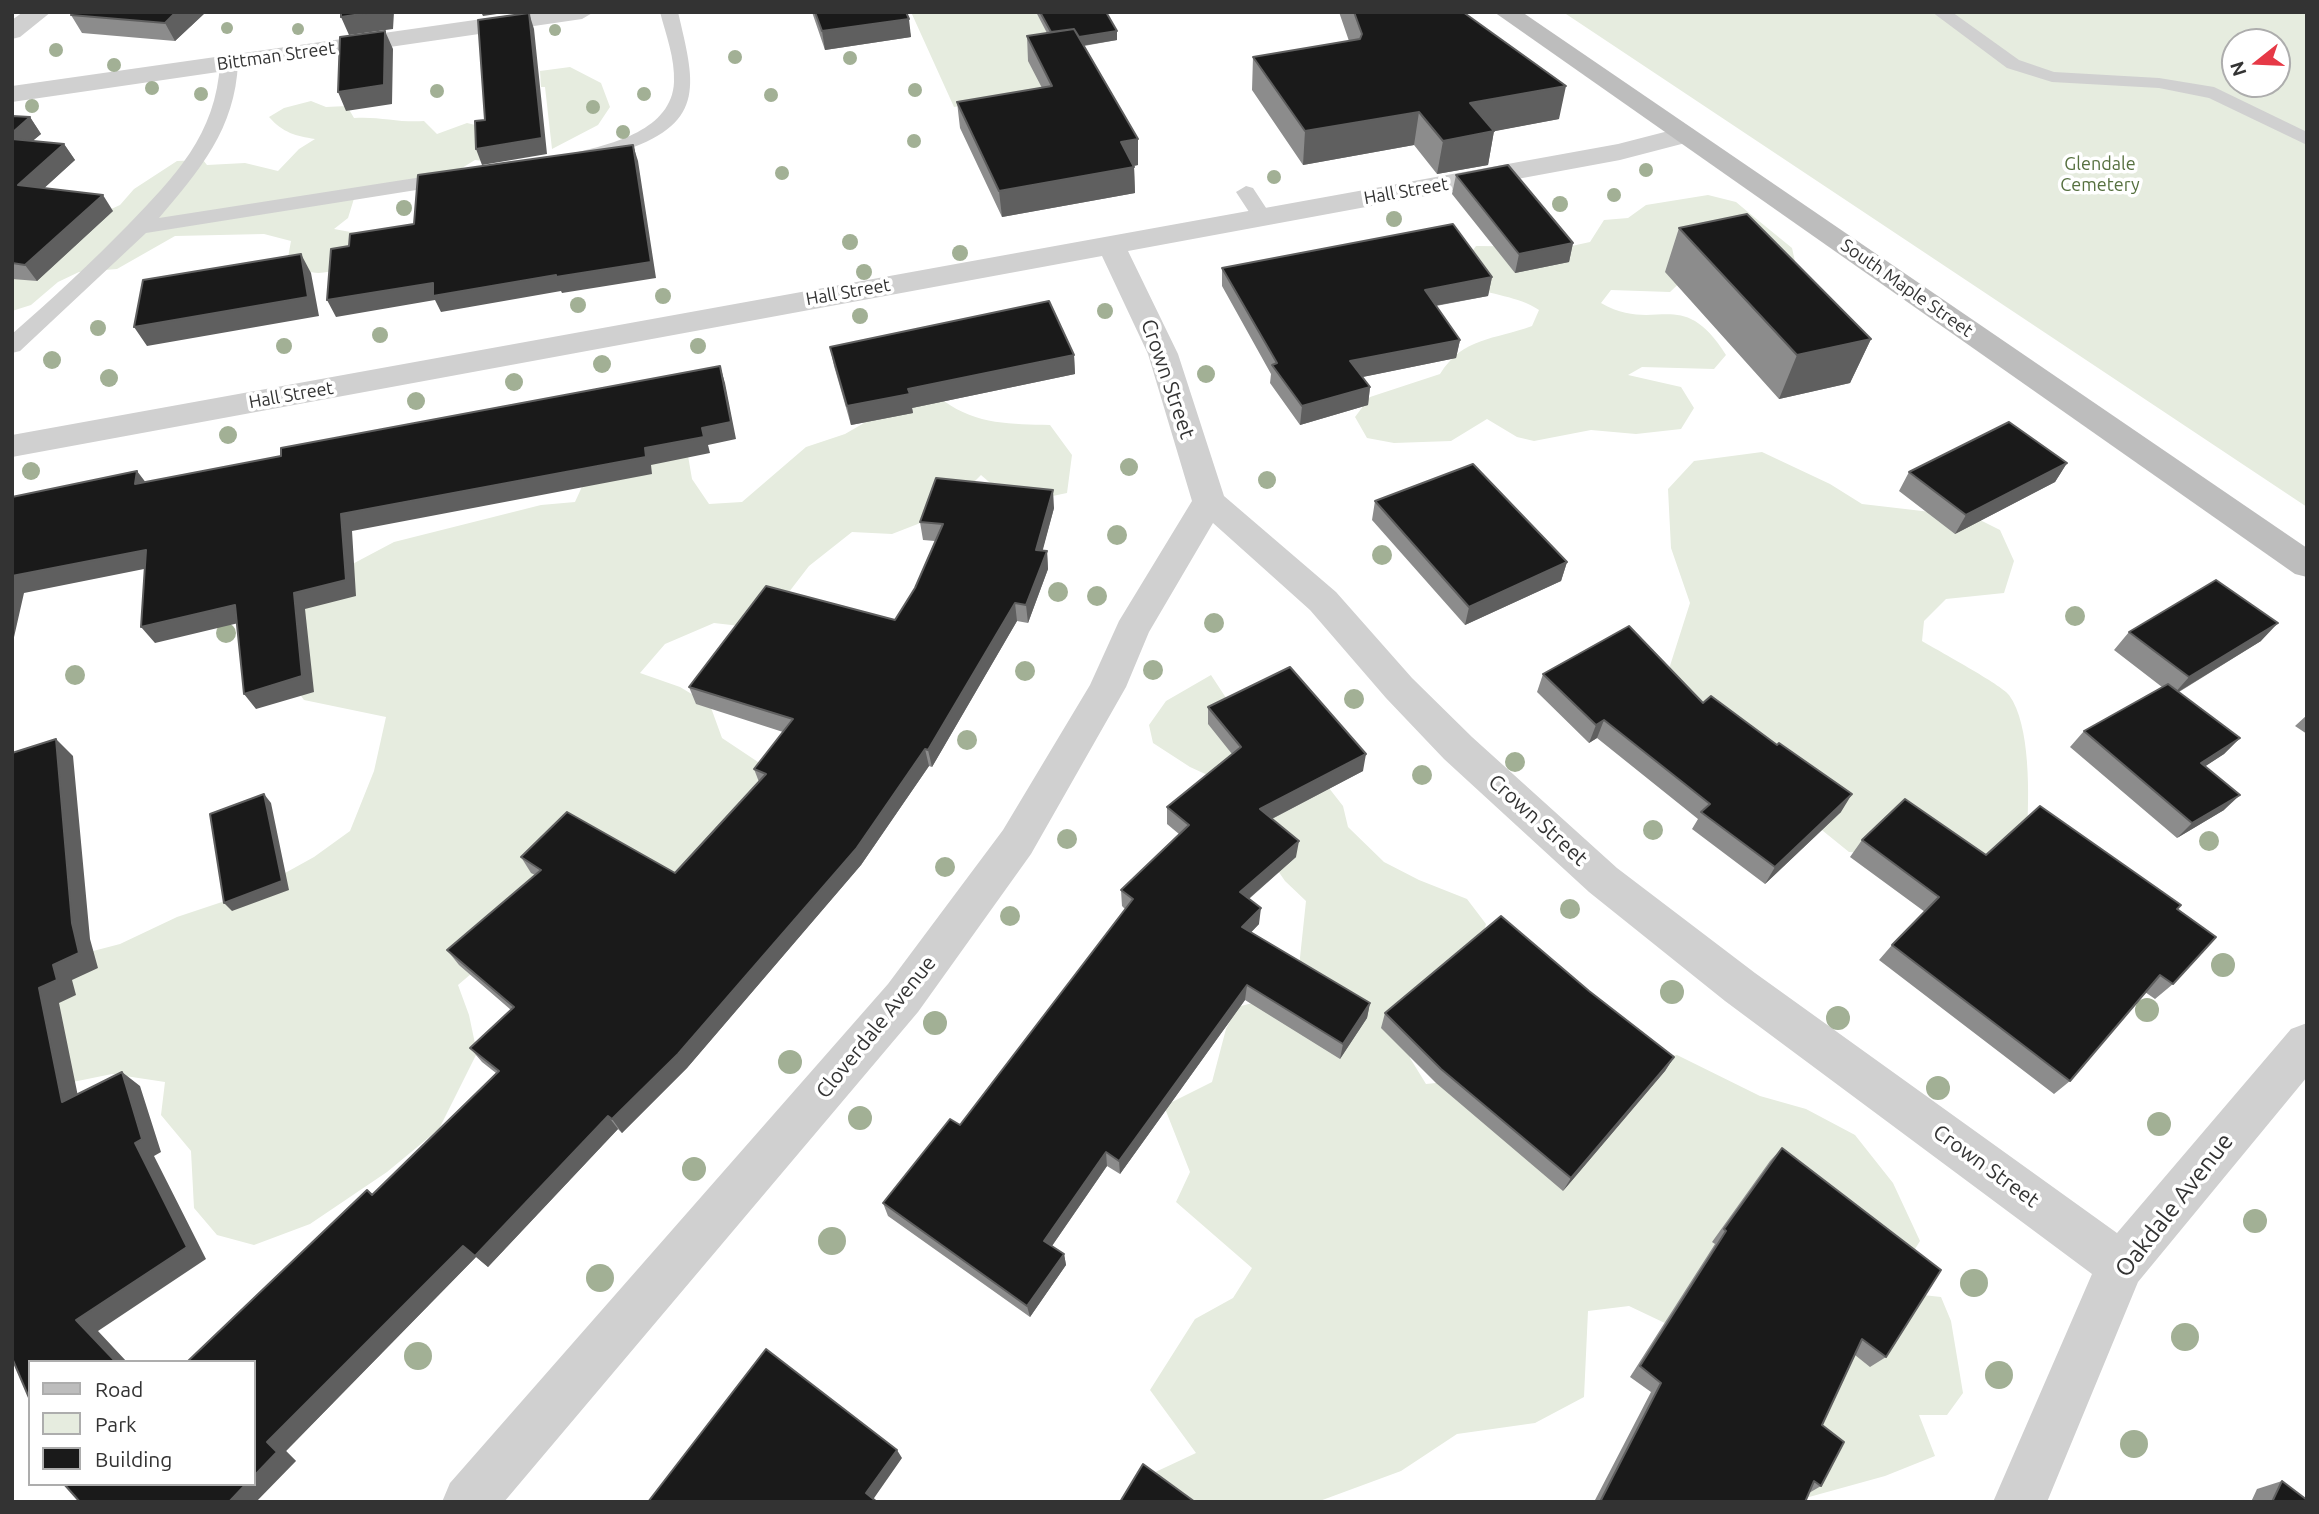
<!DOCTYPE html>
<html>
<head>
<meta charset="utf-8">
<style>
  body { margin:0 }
  #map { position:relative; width:2319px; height:1514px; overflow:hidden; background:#fff; font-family:Ubuntu,sans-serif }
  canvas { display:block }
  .frame { position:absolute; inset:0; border:14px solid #333; pointer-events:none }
  .legend { position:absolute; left:28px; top:1360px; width:228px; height:126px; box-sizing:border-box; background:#fff; border:2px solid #adadad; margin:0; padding:9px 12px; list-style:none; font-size:21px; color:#333 }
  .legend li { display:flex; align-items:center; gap:14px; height:35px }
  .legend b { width:35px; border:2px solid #adadad }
  .north { position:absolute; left:2221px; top:28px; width:70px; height:70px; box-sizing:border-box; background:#fff; border:2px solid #adadad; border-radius:50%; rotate:252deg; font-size:19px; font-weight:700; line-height:28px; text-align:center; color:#333 }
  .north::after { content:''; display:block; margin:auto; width:24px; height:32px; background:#e63946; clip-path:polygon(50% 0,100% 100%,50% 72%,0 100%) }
</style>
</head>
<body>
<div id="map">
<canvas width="2319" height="1514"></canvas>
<div class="frame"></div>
<ul class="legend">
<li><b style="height:9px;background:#bdbdbd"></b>Road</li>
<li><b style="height:19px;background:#e6ecdf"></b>Park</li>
<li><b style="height:19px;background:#1a1a1a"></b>Building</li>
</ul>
<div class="north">N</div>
</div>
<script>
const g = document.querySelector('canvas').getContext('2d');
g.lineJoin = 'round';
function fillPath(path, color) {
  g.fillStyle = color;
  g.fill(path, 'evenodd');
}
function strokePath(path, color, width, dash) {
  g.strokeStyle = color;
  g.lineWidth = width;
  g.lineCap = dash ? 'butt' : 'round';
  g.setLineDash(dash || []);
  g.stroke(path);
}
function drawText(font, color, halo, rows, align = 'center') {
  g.font = font + ' Ubuntu,sans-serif';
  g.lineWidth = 7;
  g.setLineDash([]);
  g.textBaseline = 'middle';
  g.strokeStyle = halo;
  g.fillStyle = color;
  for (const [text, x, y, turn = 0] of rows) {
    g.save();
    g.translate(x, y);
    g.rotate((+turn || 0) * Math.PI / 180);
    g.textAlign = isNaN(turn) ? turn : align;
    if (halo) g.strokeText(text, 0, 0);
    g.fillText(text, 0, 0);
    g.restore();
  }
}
const green = new Path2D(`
  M911,12H1036L1081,86L954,107Z
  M1563,12H2307V507ZM2235,42H2277V84H2235Z
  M570,67L601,83L610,107L598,125L552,149L545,87H541L540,71Z
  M311,101L326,107L347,106L354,118C378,116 400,123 424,121L437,134L467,123L488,128L492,162L475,160L457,171L357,189L348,218L334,229L356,233L364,256C330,272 322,281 287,263L291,241L264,234L175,236L117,269L79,272L58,282L31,305L12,311V207L96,216L120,205L134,189L177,161L203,160L207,165L245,163L278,171L299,149L315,139C296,136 283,133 269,117L284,108Z
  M1708,195L1736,202L1754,217L1792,248L1796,266L1706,258L1670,292L1611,290L1601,303C1657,335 1681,284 1726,355L1714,369L1642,367L1628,375L1681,387L1694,408L1681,429L1636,434L1591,430L1534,441L1517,437L1487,419L1451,441L1394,443L1367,438L1355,417L1370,397L1440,374C1463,337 1494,340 1532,326L1539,310C1518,296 1491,295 1468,286V257L1476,246L1567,247L1590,242L1604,220L1628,218L1646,205Z
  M944,401C977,425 1012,424 1050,425L1072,455L1067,493C1024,502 1015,505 981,475L941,515L892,534L852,532L809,566L772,614L740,626L714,623L665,644L640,673L680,687L710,705L722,738L761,764L797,801L512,1005L491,957L458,985L469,1015L477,1053L439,1129L387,1172L310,1224L254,1245L217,1235L194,1208L191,1151L161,1115L165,1082L112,1074L58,1085L30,990L74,956L120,944L177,917L249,893L314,857L350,831L374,771L386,717L304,700L278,664L275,605L394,542L541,505L575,502L585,480L687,450L692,479L709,504L742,502L806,447L845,434L890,408Z
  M1762,452L1830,484L1862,504L1974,517L2000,530L2014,561L2004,593L1946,599L1924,621L1922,641C1937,650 2002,685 2009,695C2031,725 2029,797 2027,833L1992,863L1849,852L1807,818L1713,727L1668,672L1690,603L1671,548L1668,489L1694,461Z
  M1211,675L1230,704L1325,783L1343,806L1348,827L1384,862L1419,880L1467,899L1486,924L1475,961L1411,1031L1410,1058L1426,1084L1633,1063L1677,1055L1760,1096L1806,1109L1855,1135L1893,1183L1920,1241L1900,1273L1896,1292L1941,1297L1951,1321L1963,1393L1947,1415H1919L1935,1456L1885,1476L1791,1502L1688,1334L1629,1306L1588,1311L1584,1397L1535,1423L1457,1434L1401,1471L1317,1502H1125L1134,1482L1196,1453L1150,1390L1195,1319L1233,1298L1252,1268L1176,1202L1190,1172L1164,1106L1212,1082L1226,1029L1237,1007L1291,993L1299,967L1306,901L1285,881L1214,778L1190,767L1153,743L1149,725L1166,701Z`);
const service = new Path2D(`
  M660,12H678C694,81 708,122 626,150C611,155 590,165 574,161L571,157L574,153C612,144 672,130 674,82C675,58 666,35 660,12Z
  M1932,12H1952L2019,60L2054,72L2159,78L2214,87L2307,132V145L2209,98L2159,88L2052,82L2007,68Z
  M229,58L238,63C235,129 200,170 159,218L454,172L464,178L454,184L146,233L20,351L12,353V334C52,299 92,262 128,225C175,176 216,135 220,63Z
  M1246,186L1253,188L1272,217L1269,221H1255L1236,192Z`);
const minor = new Path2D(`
  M531,12H594L582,19L12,102V86Z
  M1684,127L1693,129L1697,135L1693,141L1620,160L1128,251L1178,354L1224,496L1336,592L1412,678L1472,737L1617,868L1755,973L2117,1233L2291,1029L2307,1023V1077L2138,1282L2047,1502H1993L2092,1274L1725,1001L1589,892L1444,759L1386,698L1310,610L1213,523L1149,632L1126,687L1031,854L918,1012L504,1502H442L450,1483L888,984L1003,830L1090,685L1119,621L1192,501L1148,354L1102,256L12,457V435L1618,144Z`);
const tertiary = new Path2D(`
  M23,12H51L20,37L12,39V20Z`);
const secondary = new Path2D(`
  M1494,12H1522L2307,548V577L2295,574Z`);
const trees = [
  [227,28,6],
  [298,29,6],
  [555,30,6],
  [56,50,7],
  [735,57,7],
  [850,58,7],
  [114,65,7],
  [152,88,7],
  [915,90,7],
  [437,91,7],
  [201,94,7],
  [644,94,7],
  [771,95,7],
  [32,106,7],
  [593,107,7],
  [623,132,7],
  [914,141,7],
  [1646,170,7],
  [782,173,7],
  [1274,177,7],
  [1614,195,7],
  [1560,204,8],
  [404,208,8],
  [1394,219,8],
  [850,242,8],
  [960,253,8],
  [864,272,8],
  [663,296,8],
  [578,305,8],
  [1105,311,8],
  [860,316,8],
  [98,328,8],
  [380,335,8],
  [284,346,8],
  [698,346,8],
  [52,360,9],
  [602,364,9],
  [1206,374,9],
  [109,378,9],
  [514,382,9],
  [416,401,9],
  [228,435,9],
  [1129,467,9],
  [31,471,9],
  [1267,480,9],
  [1117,535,10],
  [1382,555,10],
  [1058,592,10],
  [1097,596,10],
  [2075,616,10],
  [1214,623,10],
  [226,633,10],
  [1153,670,10],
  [1025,671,10],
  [75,675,10],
  [1354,699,10],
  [967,740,10],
  [1515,762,10],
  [1422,775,10],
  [1653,830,10],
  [1067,839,10],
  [2209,841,10],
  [945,867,10],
  [1570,909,10],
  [1010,916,10],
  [2223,965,12],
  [1672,992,12],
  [2147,1010,12],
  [1838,1018,12],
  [935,1023,12],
  [790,1062,12],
  [1938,1088,12],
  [860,1118,12],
  [2159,1124,12],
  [694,1169,12],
  [2255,1221,12],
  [832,1241,14],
  [600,1278,14],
  [1974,1283,14],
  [2185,1337,14],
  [418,1356,14],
  [1999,1375,14],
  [2134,1444,14]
];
const wall = new Path2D(`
  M74,12H206L175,41L82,33L71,15Z
  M812,12H906L911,37L825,50Z
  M1036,12H1106L1117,31V40L1084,46L1138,165L1134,166L1135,193L1002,217L960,128L957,102L1042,88L1028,61L1027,36L1047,33Z
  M1339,12H1463L1559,119L1494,131L1488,165L1437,174L1414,145L1303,165L1252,90L1253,57L1349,41Z
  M12,116L30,117L41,134L32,141L64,144L75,160L44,188L113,211L37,281L12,279Z
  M1456,175L1573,243L1569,262L1515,273L1452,194Z
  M1679,228L1871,339L1850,383L1779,399L1665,272Z
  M1222,268L1492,277L1488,296L1436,306L1460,340L1456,358L1362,377L1370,387L1368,405L1300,425L1270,383L1271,374L1222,286Z
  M830,347L1074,355L1075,374L912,408L913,413L851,425L834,366Z
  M2067,463L2055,482L1955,534L1899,491L1909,472Z
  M1375,501L1567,562L1561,581L1465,625L1372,520Z
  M1054,508L1042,551H1047L1048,569L1028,623L1017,621L932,767L929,766L861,865L687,1068L622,1133L618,1129L488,1267L476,1257L286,1451L296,1461L64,1484L367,1190L373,1194L496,1073L482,1062L470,1048L511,1010L459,965L447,950L535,875L531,873L521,857L675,873L759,782L754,769L783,732L696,704L689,687L895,620L915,588L935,541L923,540L920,522Z
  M2129,632L2261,641L2179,692L2240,738L2224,754L2205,766L2224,810L2177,838L2070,747L2084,731L2162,687L2114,650Z
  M1543,674L1703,703L1841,812L1765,884L1692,829L1698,819L1597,738L1589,743L1537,692Z
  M1208,707L1363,771L1272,819L1296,857L1249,899L1259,924L1251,932L1370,1003L1367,1018L1340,1059L1245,1000L1120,1174L1107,1166L1052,1246L1064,1254L1066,1265L1030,1317L888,1216L883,1203L960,1125L1125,909L1122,906L1121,890L1179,834L1167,824V807L1232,754L1208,724Z
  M2307,715V734L2295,726Z
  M1862,840L1986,855L2177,909L2173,984L2155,999L2145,992L2070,1081L2054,1094L1879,960L1892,945L1925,912L1850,857Z
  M1589,991L1674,1057L1665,1071L1563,1191L1436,1083L1381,1028L1385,1013Z
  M1782,1148L1886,1357L1870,1367L1855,1355L1822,1425L1821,1486L1809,1493L1805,1502H1594L1651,1392L1630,1377L1715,1244L1712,1242L1770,1161Z
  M2282,1481L2307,1502H2251L2257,1489Z`);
const shadedWall = new Path2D(`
  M176,12H206L175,41L165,23Z
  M375,12H394L393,29L349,35L341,17Z
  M481,12H511L483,16Z
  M529,13L534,29L547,154L482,165L476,149Z
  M909,19L911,37L825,50L822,31Z
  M385,31L393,49L392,104L346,111L338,92Z
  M1117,31V40L1056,50V41Z
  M1566,86L1559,119L1464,137L1470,103Z
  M1419,112L1414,145L1303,165L1305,131Z
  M30,117L41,134L16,155L12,149V133Z
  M1494,131L1488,165L1437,174L1443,141Z
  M1138,139V165L1121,168V142Z
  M64,144L75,160L29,202L18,185Z
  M633,145L638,161L656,278L562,293L561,291L441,312L435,300L336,317L327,300Z
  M1134,167L1135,193L1002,217L999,191Z
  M103,195L113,211L37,281L25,265Z
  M1573,243L1569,262L1515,273L1519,254Z
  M301,254L311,273L319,316L147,346L134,327Z
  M1492,277L1488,296L1422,308L1425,290Z
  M1871,339L1850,383L1779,399L1797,355Z
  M1460,340L1456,358L1348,380L1350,361Z
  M1074,355L1075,374L912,408L913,413L851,425L847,406L908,389Z
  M720,366L725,383L736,439L708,445L710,453L651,465L652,474L352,531L356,596L305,609L314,692L256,709L244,694L294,593L341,514L645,448L702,428Z
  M1370,387L1368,405L1300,425L1302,406Z
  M2067,463L2055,482L1955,534L1966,515Z
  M137,471L150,488L135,484Z
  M1053,490L1054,508L1038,568L1036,550Z
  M146,550L159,566L24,593L12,646V576Z
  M1047,551L1048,569L1028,623L1026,605Z
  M1567,562L1561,581L1465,625L1469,607Z
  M1015,603L1017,621L932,767L928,750Z
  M235,605L247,621L155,643L141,627Z
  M2278,623L2261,641L2173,695L2189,677Z
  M1604,720L1597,738L1589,743L1596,725Z
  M2240,738L2224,754L2186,779L2201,763Z
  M56,739L73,756L90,939L98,968L72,980L76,995L59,1003L82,1116L62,1102L39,988L72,923Z
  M925,749L929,766L861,865L687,1068L622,1133L612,1119Z
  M1366,754L1363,771L1258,826L1260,809Z
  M264,794L271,803L289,890L232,911L224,903Z
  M1852,794L1841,812L1765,884L1775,867Z
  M2240,795L2224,810L2177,838L2192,823Z
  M1299,841L1296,857L1238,908L1240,892Z
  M1261,908L1259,924L1241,943L1242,927Z
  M1247,985L1245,1000L1120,1174L1119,1161Z
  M1370,1003L1367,1018L1340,1059L1343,1044Z
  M1674,1057L1665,1071L1563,1191L1571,1178Z
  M122,1072L140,1086L161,1152L154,1156L206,1259L98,1331L127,1362H116L76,1320L135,1143Z
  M608,1116L618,1129L488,1267L475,1256Z
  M1106,1152L1107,1166L1047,1253L1044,1241Z
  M463,1246L476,1257L286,1451L296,1461L256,1502H229L246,1484H254V1476L267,1442Z
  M1064,1254L1066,1265L1030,1317L1027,1306Z
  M897,1450L902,1458L872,1501L866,1493Z`);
const building = new Path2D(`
  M74,12H176L165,23L71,15Z
  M341,12H375L341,17Z
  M815,12H906L909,19L822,31Z
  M1040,12H1106L1117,31L1079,37L1074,29L1051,32Z
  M1354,12H1463L1566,86L1470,103L1494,131L1443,141L1419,112L1305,131L1253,57L1360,39L1362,34Z
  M529,13L542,138L476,149L475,121L485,120L478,20Z
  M1074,29L1138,139L1121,142L1134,167L999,191L957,102L1052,86L1027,36Z
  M385,31L384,85L338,92L340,37Z
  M12,116L30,117L12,133Z
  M12,139L64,144L18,185L103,195L25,265L12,263Z
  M633,145L651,262L556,277V275L433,296V283L327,300L331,249L349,246L350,234L414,224L418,175Z
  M1508,165L1573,243L1519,254L1456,175Z
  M1747,214L1871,339L1797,355L1679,228Z
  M1453,224L1492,277L1425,290L1460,340L1350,361L1370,387L1302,406L1272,365L1277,363L1222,268Z
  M301,254L308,297L134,327L143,280Z
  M1049,301L1074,355L908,389L910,394L847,406L830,347Z
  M720,366L731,422L702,428L704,437L645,448L646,457L341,514L346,580L294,593L302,676L244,694L235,605L141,627L146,550L12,576V497L137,471L135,484L281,456V448Z
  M2009,422L2067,463L1966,515L1909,472Z
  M1473,464L1567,562L1469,607L1375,501Z
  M936,478L1053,490L1036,550L1047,551L1026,605L1015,603L928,750L925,749L856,849L678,1054L612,1119L608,1116L475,1256L463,1246L267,1442L277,1452L254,1476V1362H187L367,1190L372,1195L499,1071L470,1048L514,1007L447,950L541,870L521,857L567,812L675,873L766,774L754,769L793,719L689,687L766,586L895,620L915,588L943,524L920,522Z
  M2216,580L2278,623L2189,677L2129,632Z
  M1629,626L1703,703L1711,696L1777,745L1779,743L1852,794L1775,867L1701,812L1710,804L1604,720L1596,725L1543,674Z
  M1290,667L1366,754L1260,809L1299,841L1240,892L1261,908L1242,927L1370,1003L1343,1044L1247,985L1119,1161L1106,1152L1044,1241L1064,1254L1027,1306L883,1203L950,1119L960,1125L1133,899L1121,890L1189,825L1167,807L1241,747L1208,707Z
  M2168,684L2240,738L2201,763L2240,795L2192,823L2084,731Z
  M56,739L72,923L79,953L53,965L57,980L39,988L62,1102L122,1072L142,1139L135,1143L187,1247L76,1320L116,1362H30V1400L12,1358V753Z
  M264,794L282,881L224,903L210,814Z
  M1905,799L1986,855L2040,806L2181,905L2177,909L2216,937L2173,984L2160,975L2070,1081L1892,945L1939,897L1862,840Z
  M1501,916L1589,991L1674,1057L1571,1178L1441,1069L1385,1013Z
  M1782,1148L1941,1270L1886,1357L1862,1339L1822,1425L1844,1442L1821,1486L1814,1481L1805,1502H1600L1661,1383L1640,1366L1726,1231L1724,1229Z
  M766,1349L897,1450L866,1493L877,1502H648Z
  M1143,1464L1195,1502H1120Z
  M2282,1481L2307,1500V1502H2272Z
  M64,1484H246L229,1502H80Z`);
const farStreetnames = [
  ["Bittman Street",276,56,-8],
  ["Hall Street",1406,191,-10],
  ["South Maple Street",1907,288,35],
  ["Hall Street",848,292,-10],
  ["Hall Street",291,395,-10]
];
const farParknames = [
  ["Glendale",2100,164],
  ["Cemetery",2100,185]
];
const streetNames = [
  ["Crown Street",1168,379,71],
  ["Crown Street",1538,820,42],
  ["Cloverdale Avenue",876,1027,-51],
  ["Crown Street",1986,1166,36]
];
const nearStreetnames = [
  ["Oakdale Avenue",2174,1205,-52]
];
fillPath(green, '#e6ecdf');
fillPath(service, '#d0d0d0');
fillPath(minor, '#d0d0d0');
fillPath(tertiary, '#d0d0d0');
fillPath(secondary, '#bdbdbd');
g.fillStyle = '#a2b095';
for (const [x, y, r] of trees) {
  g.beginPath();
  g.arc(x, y, r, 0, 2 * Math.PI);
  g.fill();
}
fillPath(wall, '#8c8c8c');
fillPath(shadedWall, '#5f5f5f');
fillPath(building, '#1a1a1a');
strokePath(building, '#5f5f5f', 2);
drawText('18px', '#333', '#fff', farStreetnames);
drawText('18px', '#56703f', '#fff', farParknames);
drawText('21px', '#333', '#fff', streetNames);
drawText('24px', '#333', '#fff', nearStreetnames);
</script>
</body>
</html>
